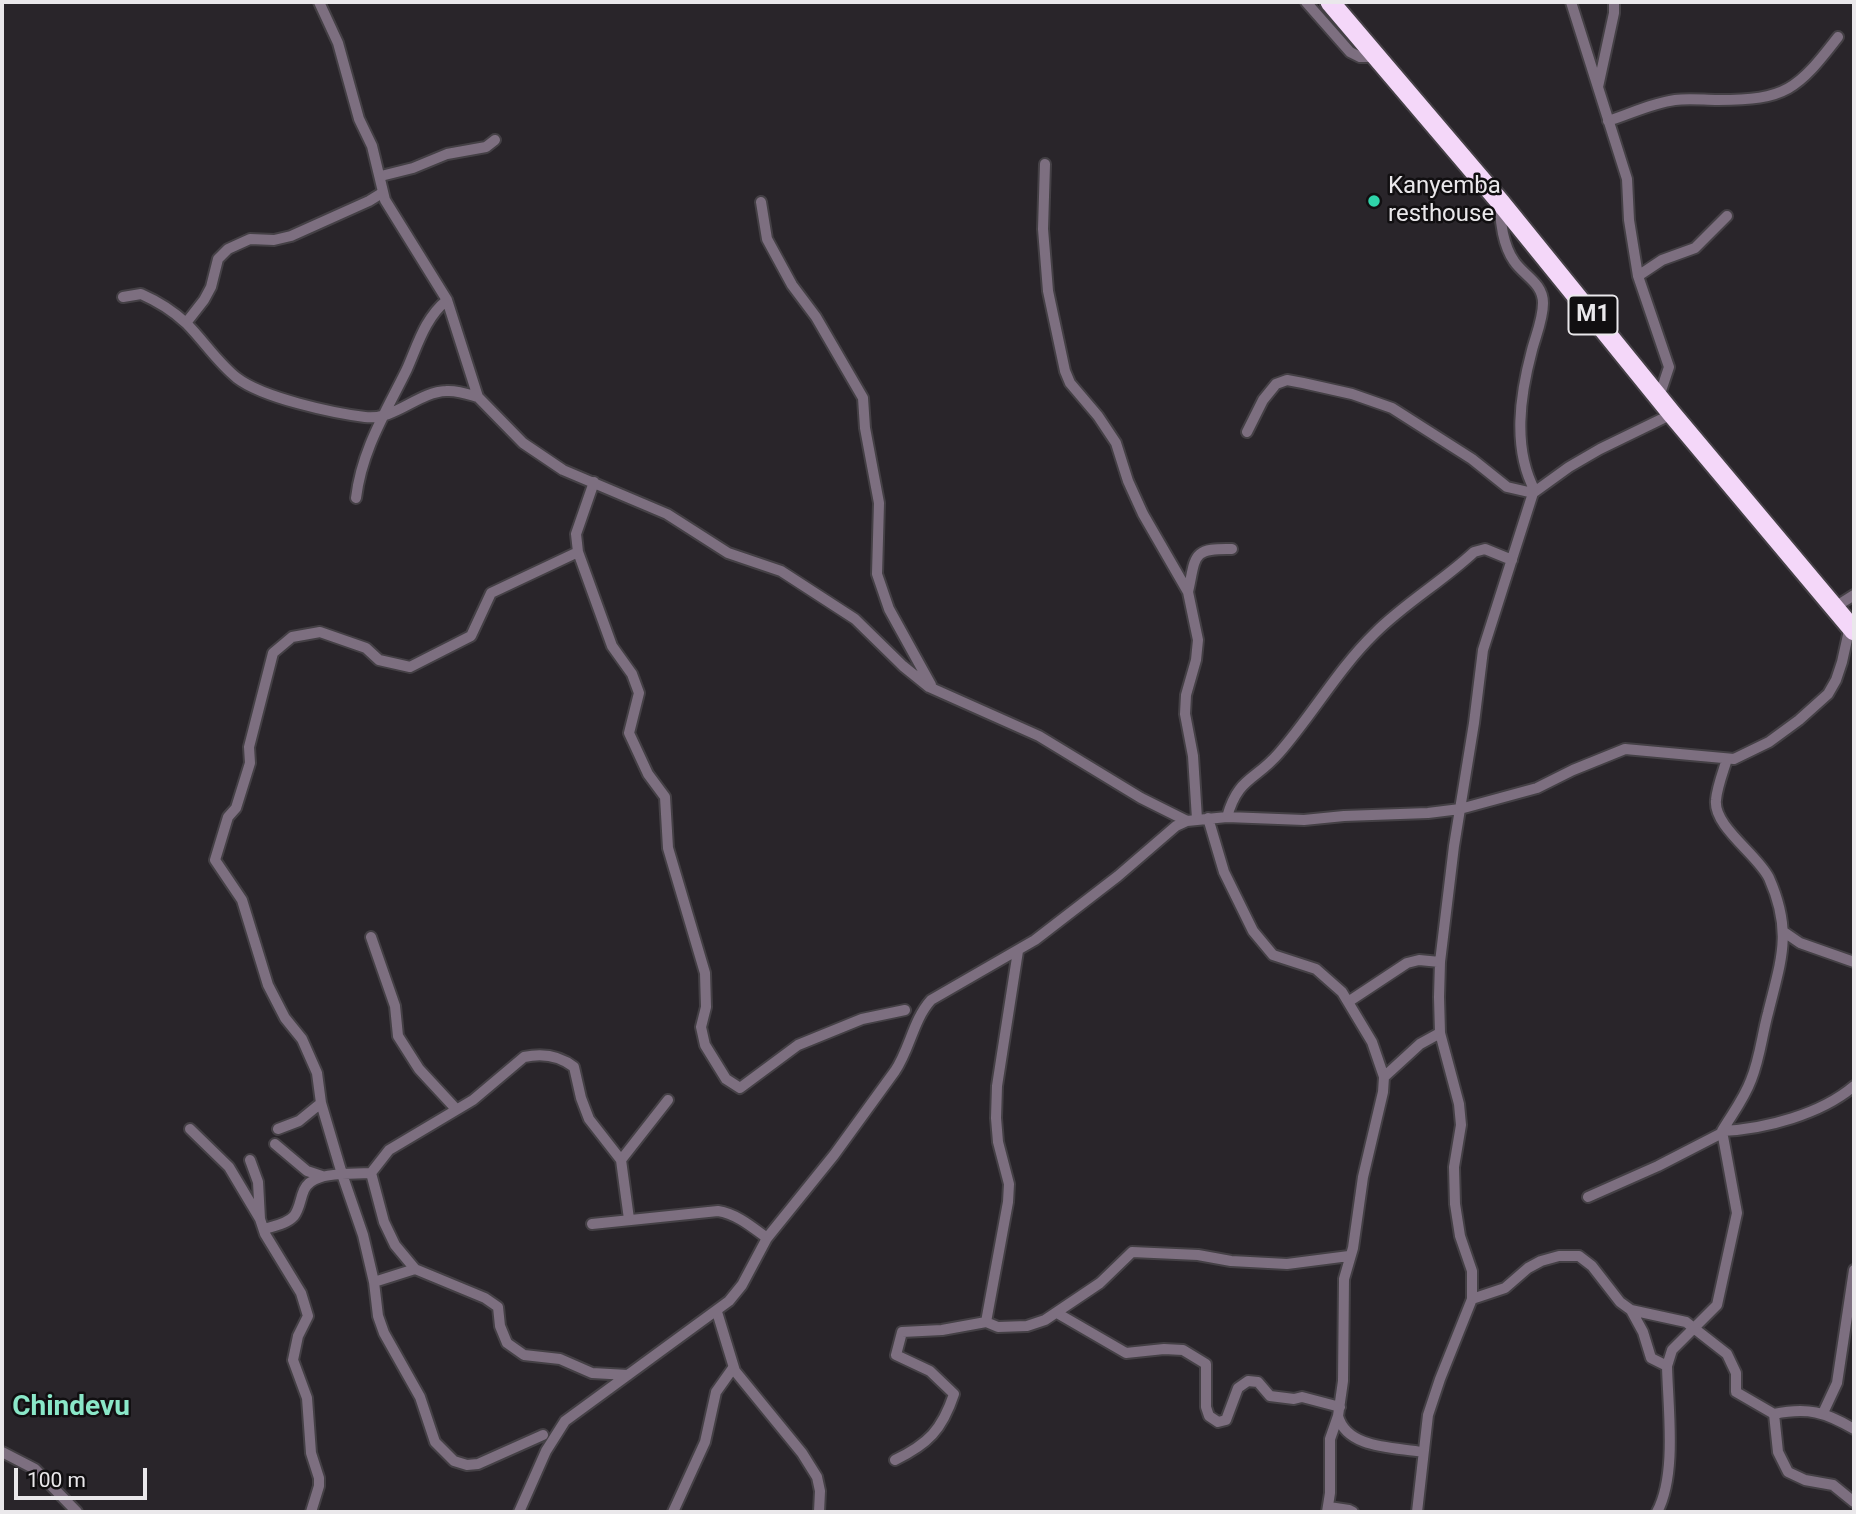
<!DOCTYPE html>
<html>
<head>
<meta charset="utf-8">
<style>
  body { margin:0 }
  #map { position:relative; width:1856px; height:1514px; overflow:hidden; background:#29252a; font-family:Roboto,sans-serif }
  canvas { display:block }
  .frame { position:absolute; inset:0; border:4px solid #eae8eb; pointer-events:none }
  .scale { position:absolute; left:14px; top:1468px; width:133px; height:32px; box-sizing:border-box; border:4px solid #eae8eb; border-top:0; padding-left:9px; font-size:21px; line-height:24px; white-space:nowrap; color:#eae8eb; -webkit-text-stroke:5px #110f11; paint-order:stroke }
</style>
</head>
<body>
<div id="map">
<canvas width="1856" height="1514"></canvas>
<div class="frame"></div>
<div class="scale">100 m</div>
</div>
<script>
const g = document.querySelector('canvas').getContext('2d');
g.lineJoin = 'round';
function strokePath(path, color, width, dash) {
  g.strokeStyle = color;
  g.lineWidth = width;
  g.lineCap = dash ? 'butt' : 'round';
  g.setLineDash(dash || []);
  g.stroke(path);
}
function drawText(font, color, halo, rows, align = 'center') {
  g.font = font + ' Roboto,sans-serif';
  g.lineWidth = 5;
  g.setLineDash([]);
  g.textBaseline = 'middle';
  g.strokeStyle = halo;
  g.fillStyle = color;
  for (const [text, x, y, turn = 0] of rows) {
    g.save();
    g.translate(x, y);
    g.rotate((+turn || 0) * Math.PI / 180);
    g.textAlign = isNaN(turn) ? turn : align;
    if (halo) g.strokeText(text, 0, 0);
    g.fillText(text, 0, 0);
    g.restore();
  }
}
const street = new Path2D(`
  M319,2L338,43L359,119L372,146L385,200L447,300L478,397L523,443L563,470L667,514L728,553L781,571L855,619L903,666L929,687L1039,736L1141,798L1187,821
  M1306,2L1350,52L1360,57H1377
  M1571,2L1627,179L1629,220L1638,276L1669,367L1659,397
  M1598,87L1614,13V2
  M1608,121C1630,114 1652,103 1675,100C1689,98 1704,100 1718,100C1786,100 1797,90 1838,37
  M1045,164L1043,229L1048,291L1065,371L1070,383L1098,416L1116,443L1128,481L1143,514L1188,592L1198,640L1196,660L1186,695L1185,714L1193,756L1197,819
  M381,176L413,168L447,154L486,147L495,140
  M761,202L767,239L792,285L816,317L863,398L865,428L879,503L877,574L889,609L931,685
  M1501,204C1499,221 1504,247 1514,261C1524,276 1543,283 1543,303C1543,319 1536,335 1532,350C1520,395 1512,448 1535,491
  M1638,276L1662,260L1695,248L1727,216
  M123,297L141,294C157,301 173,311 186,323C204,341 217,362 237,378C263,398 333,413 365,417C394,421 418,392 446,391C457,390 468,394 478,397
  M186,323L204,300L211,287L218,259L228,249L250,239L274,240L291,236L369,201L382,193
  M1247,432L1263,400L1276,384L1287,380L1303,383L1352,394L1392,408L1472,459L1507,487L1533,493
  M594,482L576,534L578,552L612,646L632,674L639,693L629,733L648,774L665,797L668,848L705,973L706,1007L701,1027L705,1045L726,1079L740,1088L798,1045L862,1019L905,1010
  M356,498C362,449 386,412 407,369C418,344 425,318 447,300
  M1188,592C1196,556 1191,548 1232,549
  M1835,607L1854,595
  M1227,817C1238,777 1255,781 1279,753C1313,714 1338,669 1375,633C1405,603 1443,581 1474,552L1485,549L1512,560
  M1208,818L1224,872L1253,931L1273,955L1316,969L1342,992L1372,1042L1384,1077L1383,1092L1363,1177L1353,1248L1344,1279L1343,1381L1338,1416L1330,1439V1493L1327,1512
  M1784,932L1800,943L1854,962
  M371,937L395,1006L398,1036L419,1069L456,1109
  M1348,1002L1407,963L1419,960L1440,962
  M1384,1077L1420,1044L1440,1033
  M190,1129L229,1167L260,1219
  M278,1129L299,1121L321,1103
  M1722,1131C1766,1129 1821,1114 1854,1086
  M275,1144L307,1171L322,1176
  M250,1160L258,1182L260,1219L265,1234L301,1293L308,1316L298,1336L293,1360L307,1398L311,1453L319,1478V1486L311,1512
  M371,1173L342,1174L321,1103L317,1073L302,1039L285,1018L268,985L242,900L215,860L228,817L236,808L250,763L249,747L273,653L292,637L320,632L366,648L379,660L410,667L471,636L491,593L578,552
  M1588,1197L1658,1166L1722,1133
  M629,1219L621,1160L668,1100
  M592,1224L718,1211C737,1214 752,1227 767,1238
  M264,1229C274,1226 287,1224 294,1216C300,1208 300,1199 304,1190C310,1176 330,1175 342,1174L363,1235L374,1282L378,1316L384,1333L420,1397L435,1442L454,1461L467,1465L478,1464L543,1435
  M415,1269L395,1245L384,1222L371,1173L389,1150L473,1100L524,1057C542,1053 560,1056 574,1067L581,1098L589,1119L621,1160
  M374,1282L415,1269L485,1298L498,1307L500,1326L507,1343L524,1355L560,1359L592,1373L628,1375
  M1472,1299L1505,1288L1528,1268L1541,1261L1559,1256H1579L1592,1266L1620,1302L1631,1310L1686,1322L1727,1354L1736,1373V1392L1774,1414L1778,1452L1788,1472L1805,1480L1833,1485L1854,1502
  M1631,1310L1643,1332L1651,1358L1667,1366
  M717,1312L735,1371L802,1453L817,1477L820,1491L819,1512
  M1057,1313L1126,1353L1164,1349L1183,1350L1206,1364V1407L1209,1416L1218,1422L1226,1420L1238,1388L1248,1381L1258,1382L1270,1396L1294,1399L1302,1397L1340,1407
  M986,1322L1008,1202L1009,1184L998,1142L996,1118L997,1086L1018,951
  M1823,1413L1837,1383L1854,1270
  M1774,1414C1808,1407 1825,1412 1854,1429
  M1338,1416C1347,1449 1394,1447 1422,1452
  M2,1452L35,1469L77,1512
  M895,1460C928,1444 942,1430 954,1394L930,1371L896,1355L902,1332L942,1330L986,1322L998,1327L1027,1326L1045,1320L1100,1283L1132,1252L1198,1255L1231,1261L1287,1264L1349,1256
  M1329,1507L1349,1510L1353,1512
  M519,1512L546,1451L565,1421L729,1301L742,1285L767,1238L834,1155L895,1071C910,1049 913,1020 931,1000L1035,940L1118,876L1176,826L1187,821L1227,817L1304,820L1344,816L1428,813L1460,809L1537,788L1573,770L1625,749L1734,759L1769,742L1799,720L1828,694L1836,680L1842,662L1850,626
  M673,1512L705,1442L716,1392L733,1368
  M1417,1512L1428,1415L1440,1379L1472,1299V1271L1460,1236L1455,1204L1454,1167L1461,1125L1459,1104L1440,1033L1439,997L1440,962L1454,846L1474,723L1483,650L1533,493L1569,467L1600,449L1672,414
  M1657,1512C1677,1475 1668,1409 1667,1366L1672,1350L1717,1305L1737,1213L1722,1131C1732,1114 1744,1099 1751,1080C1760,1058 1762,1035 1768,1013C1781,960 1793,932 1769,878C1758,855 1713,826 1716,800C1717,787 1723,772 1727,759`);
const highway = new Path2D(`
  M1330,2L1501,203L1672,414L1854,631`);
const markers = [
  [1374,201,7,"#2fd4aa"]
];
const shields = [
  [1593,315,49]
];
const shieldNames = [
  ["M1",1593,315]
];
const poiNames = [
  ["Kanyemba",1388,187],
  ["resthouse",1388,215]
];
const quarterNames = [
  ["Chindevu",71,1408]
];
strokePath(street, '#444045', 14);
strokePath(highway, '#444045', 23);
strokePath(street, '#7d6f80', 10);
strokePath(highway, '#f4d7f9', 19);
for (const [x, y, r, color] of markers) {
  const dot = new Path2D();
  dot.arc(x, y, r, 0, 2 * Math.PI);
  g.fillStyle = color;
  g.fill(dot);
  strokePath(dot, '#110f11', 2.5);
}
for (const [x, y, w] of shields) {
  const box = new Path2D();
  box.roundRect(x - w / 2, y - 19.5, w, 39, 5);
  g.fillStyle = '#110f11';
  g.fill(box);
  strokePath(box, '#eae8eb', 2);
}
drawText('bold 23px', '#eae8eb', null, shieldNames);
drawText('24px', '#eae8eb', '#110f11', poiNames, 'left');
drawText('bold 28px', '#8ae7c8', '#110f11', quarterNames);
</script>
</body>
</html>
